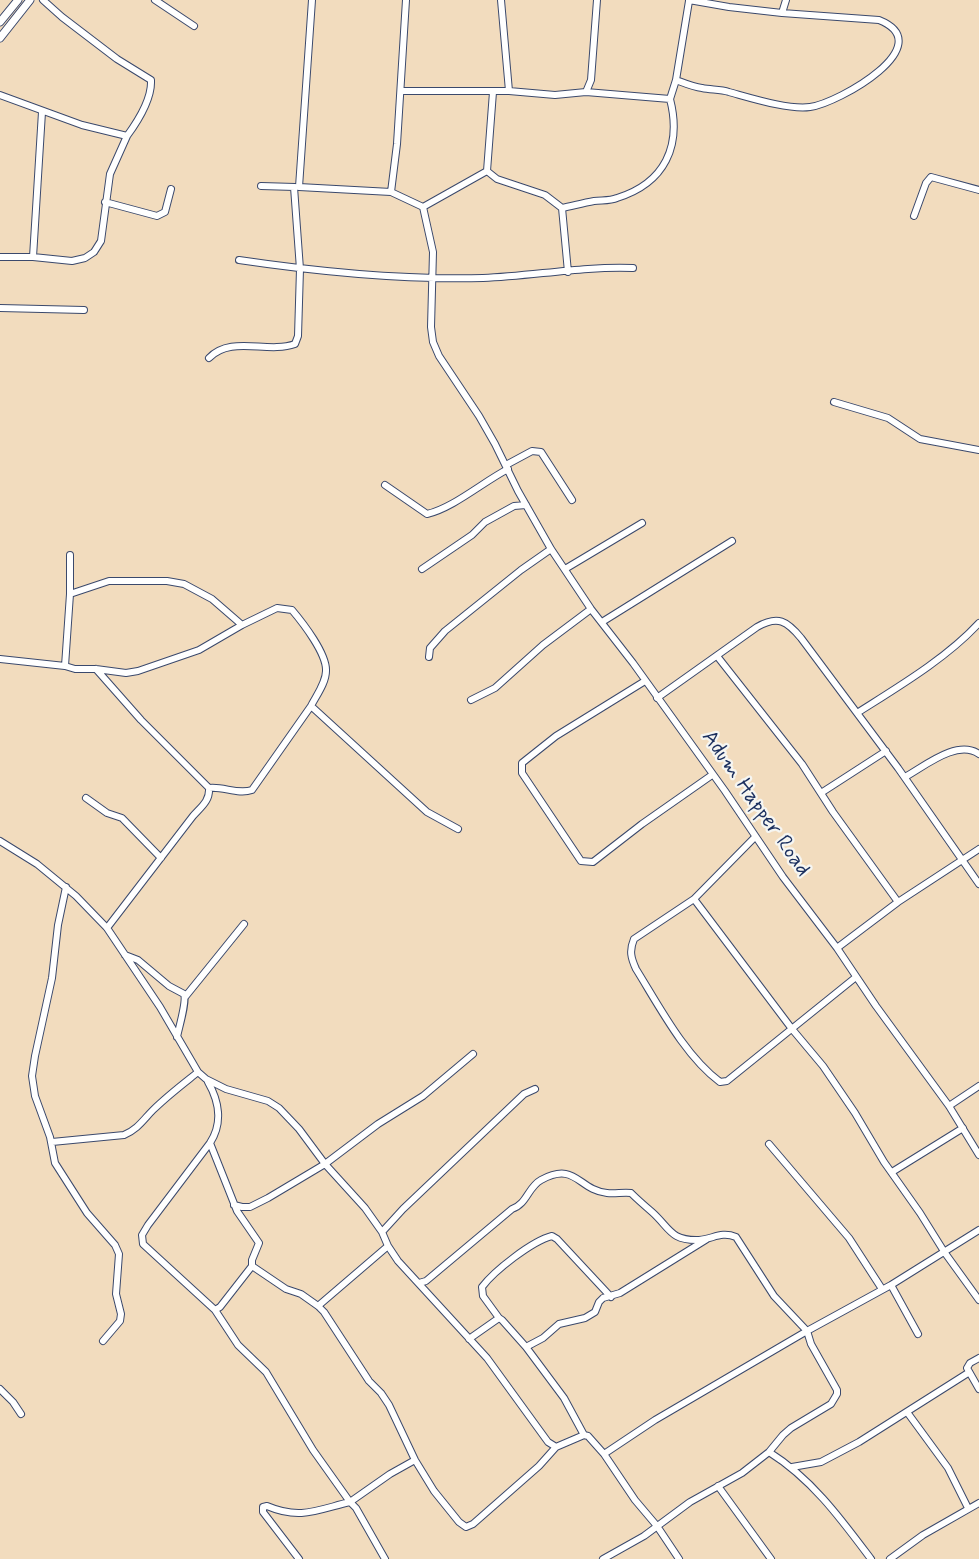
<!DOCTYPE html>
<html>
<head>
<meta charset="utf-8">
<style>
  body { margin:0 }
  canvas { display:block; background:#f2dcbe }
</style>
</head>
<body>
<canvas width="979" height="1559"></canvas>
<script>
const g = document.querySelector('canvas').getContext('2d');
g.lineJoin = 'round';
function strokePath(path, color, width, dash) {
  g.strokeStyle = color;
  g.lineWidth = width;
  g.lineCap = dash ? 'butt' : 'round';
  g.setLineDash(dash || []);
  g.stroke(path);
}
function drawText(font, color, halo, rows, align = 'center') {
  g.font = font + ' Mynerve,sans-serif';
  g.lineWidth = 4.5;
  g.setLineDash([]);
  g.textBaseline = 'middle';
  g.strokeStyle = halo;
  g.fillStyle = color;
  for (const [text, x, y, turn = 0] of rows) {
    g.save();
    g.translate(x, y);
    g.rotate((+turn || 0) * Math.PI / 180);
    g.textAlign = isNaN(turn) ? turn : align;
    if (halo) g.strokeText(text, 0, 0);
    g.fillText(text, 0, 0);
    g.restore();
  }
}
const minor = new Path2D(`
  M155,0L194,26
  M312,0L299,187L391,192L423,207L433,252L431,327L433,342L439,356L479,416L495,444L518,491L551,549L591,609L633,663L725,791L783,877L837,948L876,1006L949,1106L979,1155
  M501,0L509,91
  M782,13L786,0
  M676,80C684,83 693,87 702,88C711,90 720,89 729,92C751,98 789,110 810,107C839,103 941,45 879,20L782,13L729,7L689,0
  M401,91H509L555,95L586,92L591,80L597,0
  M586,92L670,99L676,80L689,1
  M0,95L82,125L127,136C138,121 152,98 151,80L117,59L62,17L43,0
  M487,171L497,179L545,195L562,208
  M261,186L295,187
  M391,192L397,144L406,0
  M105,202L157,216L165,212L171,189
  M423,207L487,171L493,92
  M914,216L926,183L931,177L979,190
  M0,257H33L72,261L85,258L94,252L101,241L110,174L127,136
  M33,257L42,112
  M239,260C320,272 401,280 483,278C533,276 583,266 633,268
  M568,272L562,208C572,206 583,203 594,201C602,200 610,201 617,198C665,183 682,146 670,99
  M0,308L84,310
  M209,358C231,335 267,354 295,344L298,336L300,269L294,187
  M834,402L888,418L920,439L979,450
  M506,465L532,451L541,452L572,500
  M385,485L427,514C453,508 483,482 508,469
  M422,569L472,535L485,522L514,506L526,505
  M565,569L642,523
  M70,594V555
  M602,622L732,541
  M717,656L802,764L833,812L898,902
  M429,657L430,648L445,631L521,570L551,549
  M0,659L65,666L75,669H96L126,673L138,671L199,650L242,625
  M65,666L70,594L109,581H167L184,584L212,599L242,625L277,608L292,610C303,623 327,654 326,671C326,683 316,696 311,706L427,812L458,829
  M96,669L141,720L209,788C210,801 201,807 193,816L107,928
  M645,681L556,736L522,763V773L581,861L593,862L642,824L712,775
  M657,698L757,627C778,615 787,621 801,638L898,768L979,884
  M471,700L495,688L543,645L591,609
  M857,713C898,687 947,658 979,623
  M905,777C925,766 957,739 979,754
  M209,788C223,786 238,795 252,790L311,706
  M821,793L886,751
  M86,798L107,813L122,818L161,858
  M755,837L694,899L634,939C629,951 631,958 636,969C659,1006 685,1056 720,1082L727,1081L856,977
  M0,841L37,864L76,896L107,928L160,1007L198,1072L206,1079L226,1089L268,1101L279,1108L299,1129L325,1164L365,1208L382,1232L388,1246L398,1261L487,1358L548,1442L556,1447L584,1435L588,1436L604,1454L635,1500L657,1526L679,1559
  M66,887L58,925L52,978L35,1056L32,1076L35,1096L50,1137L55,1163L87,1213L115,1245L119,1254L116,1294L121,1314L120,1321L103,1341
  M694,899L792,1029L823,1066L855,1113L884,1162L920,1213L945,1253L979,1300
  M837,948L898,902L979,849
  M125,955L138,960L169,986L184,994C187,1001 179,1027 177,1037
  M185,997L244,924
  M208,1082C219,1101 223,1123 210,1143L237,1211L259,1243L252,1260V1266L286,1289L301,1294L318,1306L324,1312L369,1381L381,1393L389,1405L415,1460L434,1491L459,1522L466,1527L473,1524L539,1466L556,1447
  M949,1106L979,1086
  M52,1142L124,1135C138,1129 143,1120 153,1110C167,1096 183,1084 198,1072
  M210,1143L148,1225L142,1235L143,1244L215,1310L220,1307L252,1266
  M769,1144L849,1238L882,1289
  M892,1172L963,1128
  M234,1205L242,1207H250L268,1198L325,1164L378,1124L423,1096L473,1054
  M382,1232L403,1209L524,1094L535,1089
  M419,1283L426,1281L512,1209C527,1204 528,1187 541,1180C576,1161 578,1190 607,1193C615,1194 623,1192 631,1193C638,1200 645,1206 652,1212C670,1228 670,1241 699,1240C713,1239 721,1231 736,1237L774,1296L807,1331L811,1344L837,1390V1394L831,1404L791,1428L783,1435L769,1452L742,1473L690,1502L644,1536L603,1559
  M891,1285L918,1334
  M318,1306L388,1246
  M215,1310L238,1345L266,1372L313,1450L350,1502C317,1510 300,1520 267,1506L263,1507V1512L299,1559
  M499,1318L483,1296L482,1287C494,1271 532,1241 552,1236L557,1239L611,1297
  M469,1339L499,1318L502,1320L526,1347L564,1398L584,1435
  M526,1347L543,1338L559,1324L585,1318L595,1312L599,1302L603,1298L620,1293L707,1239
  M979,1358L970,1363L967,1368L979,1389
  M0,1389L13,1402L21,1414
  M907,1412L948,1468L968,1508
  M769,1452C812,1479 841,1519 871,1559
  M604,1454L655,1420L807,1331L891,1285L979,1230
  M792,1467L821,1462L859,1442L968,1373
  M718,1486L771,1559
  M385,1559L356,1508L350,1502L390,1474L415,1460
  M890,1559L923,1535L979,1503`);
const tertiary = new Path2D(`
  M0,22L18,0
  M0,38L30,0`);
const streetNames = [
  ["Adum Happer Road",755,804,55]
];
strokePath(minor, '#3b496c', 8);
strokePath(tertiary, '#3b496c', 9);
strokePath(minor, '#fff', 6);
strokePath(tertiary, '#fff', 7);
drawText('22px', '#1b2f5e', '#f6f6f2', streetNames);
</script>
</body>
</html>
